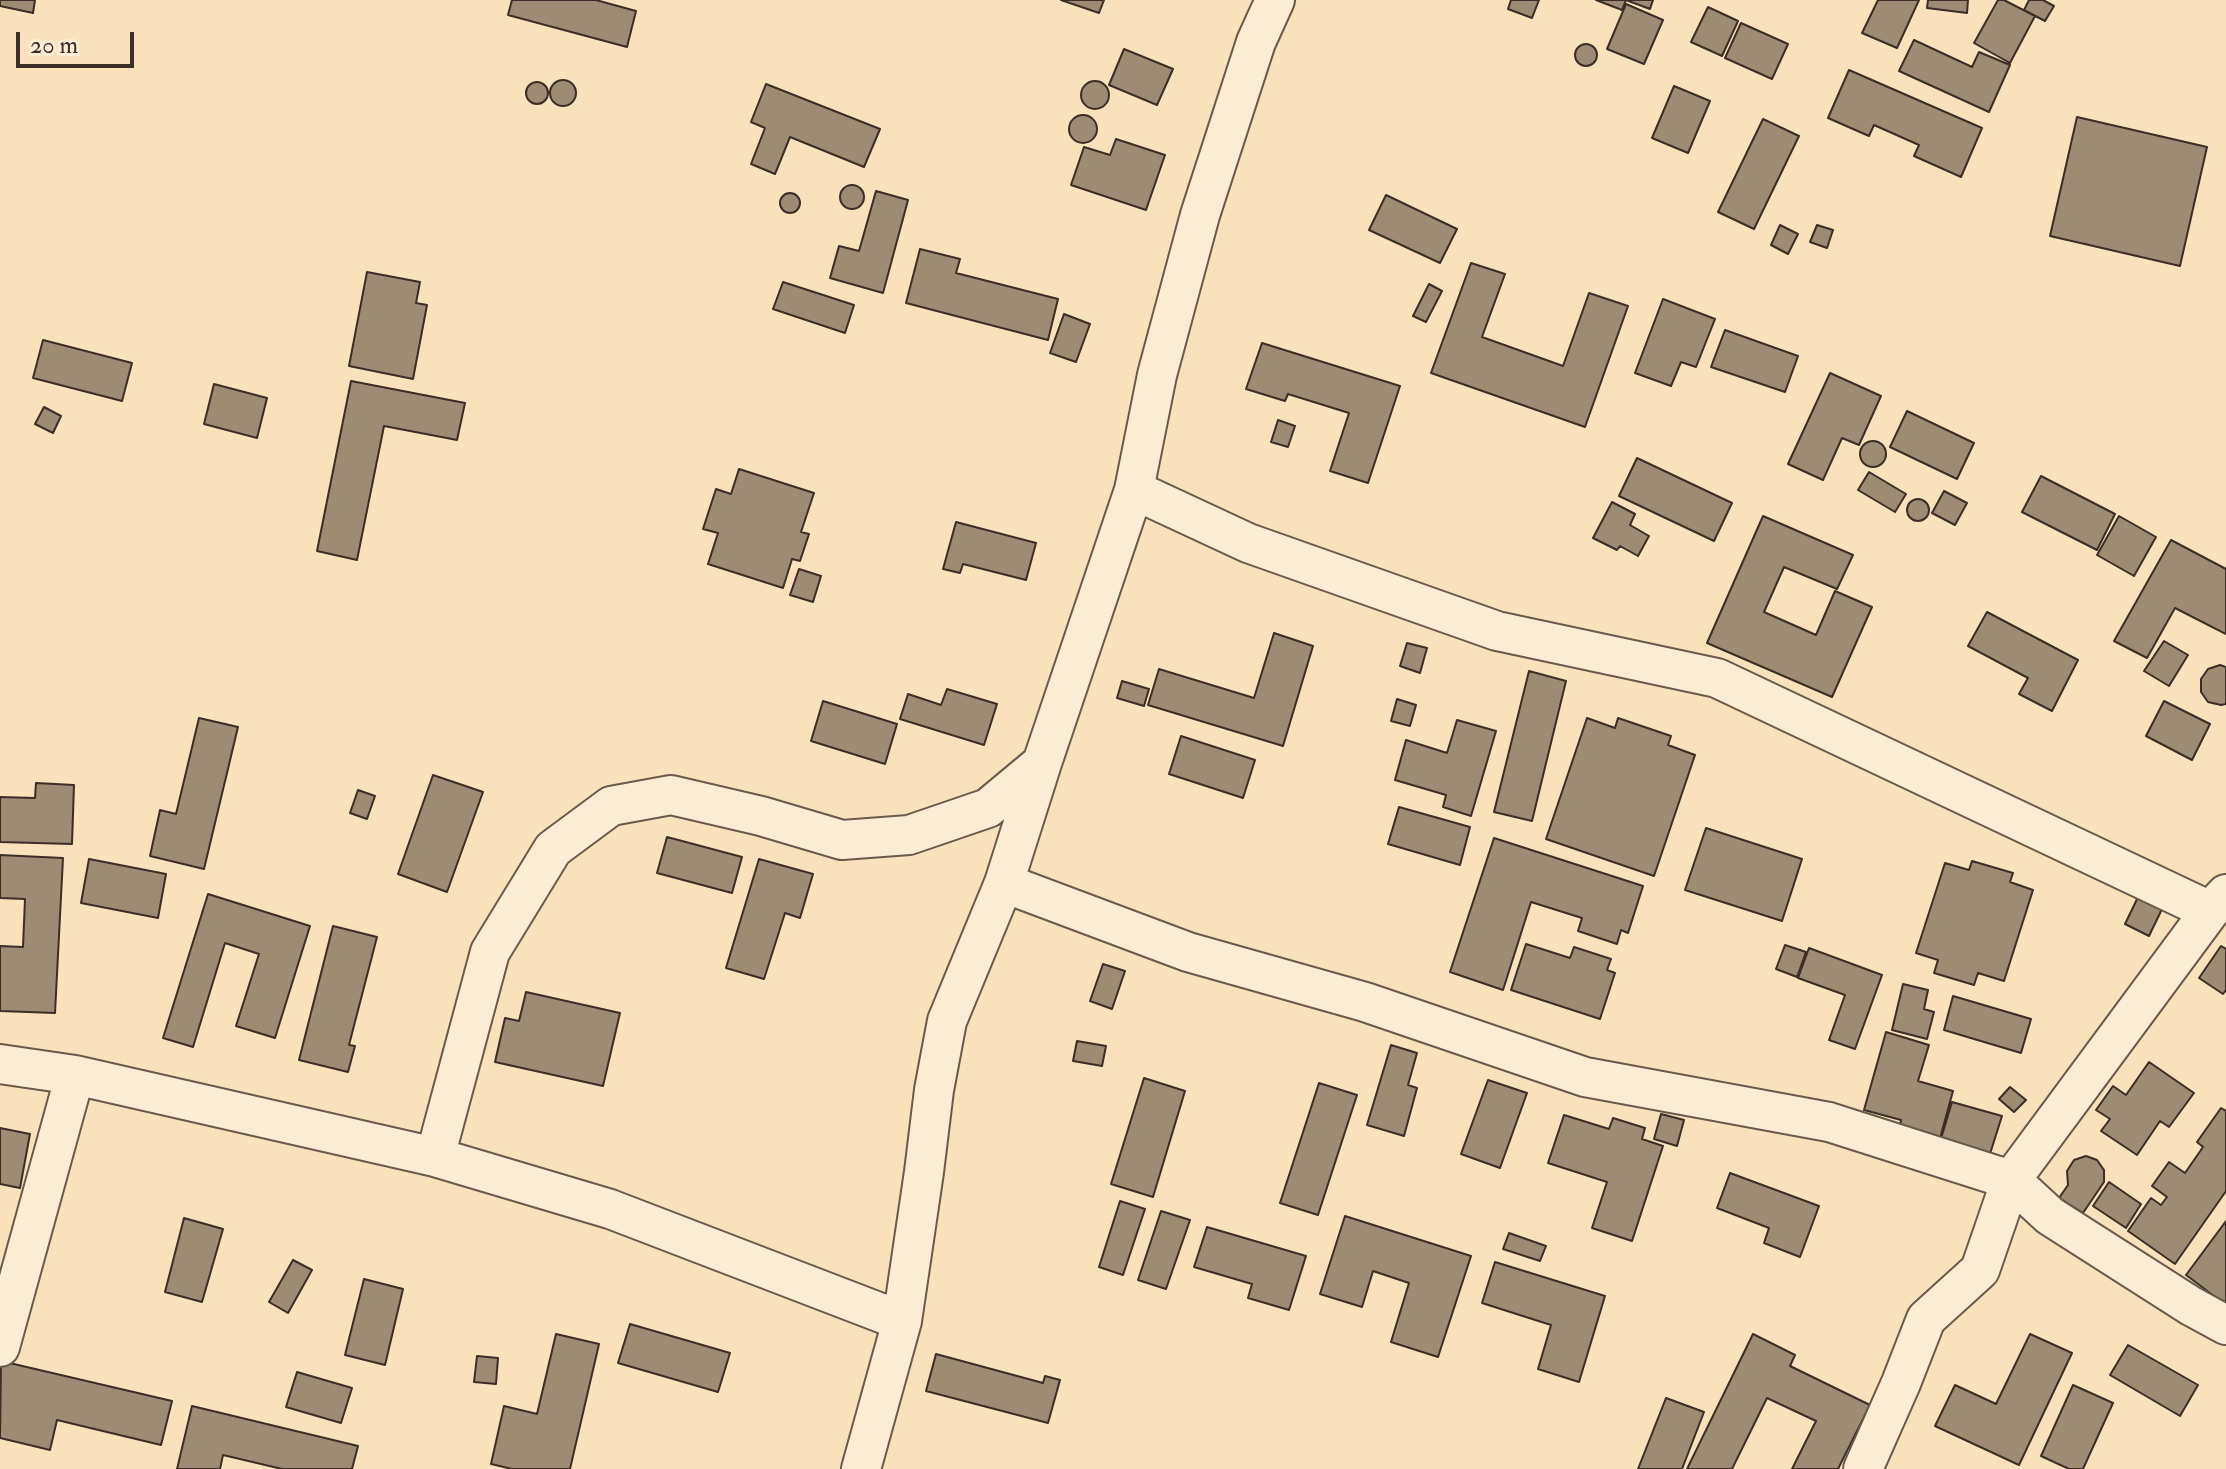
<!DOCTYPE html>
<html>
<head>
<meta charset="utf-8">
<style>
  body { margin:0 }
  #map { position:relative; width:2226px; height:1469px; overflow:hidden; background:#f9e2bb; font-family:"IM FELL Double Pica",serif }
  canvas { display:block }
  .scale { position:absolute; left:16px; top:32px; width:118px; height:36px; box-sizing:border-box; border:4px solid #3c2d26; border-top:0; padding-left:10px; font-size:24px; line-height:28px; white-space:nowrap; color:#3c2d26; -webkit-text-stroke:6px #fbecd3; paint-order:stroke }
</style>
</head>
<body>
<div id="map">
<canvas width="2226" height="1469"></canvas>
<div class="scale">20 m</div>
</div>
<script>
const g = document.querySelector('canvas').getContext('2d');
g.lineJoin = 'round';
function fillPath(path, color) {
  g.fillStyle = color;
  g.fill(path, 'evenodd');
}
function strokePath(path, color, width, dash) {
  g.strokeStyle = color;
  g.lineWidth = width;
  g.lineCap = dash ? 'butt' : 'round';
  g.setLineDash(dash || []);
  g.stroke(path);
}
const building = new Path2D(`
  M0,0H35L33,13L0,6Z
  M512,0H596L636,11L627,47L508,15Z
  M1061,0H1104L1099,13Z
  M1511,0H1539L1532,18L1508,9Z
  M1596,0H1626L1622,10Z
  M1626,0H1653L1650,9Z
  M1878,0H1919L1897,48L1862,33Z
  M1928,0H1968L1967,13L1927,8Z
  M1998,0H2004L2035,16L2010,63L1974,43Z
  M2029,0H2043L2054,6L2045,21L2024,10Z
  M1626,4L1663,20L1644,64L1607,49Z
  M1708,7L1738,21L1722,56L1691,42Z
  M1741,23L1788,44L1772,79L1725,58Z
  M1914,40L1972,67L1979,52L2010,65L1989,112L1899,71Z
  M1575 55a11 11 0 1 1 22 0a11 11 0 1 1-22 0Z
  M1124,49L1173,69L1157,105L1109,85Z
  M1849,70L1982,128L1961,177L1914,156L1919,145L1874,125L1869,136L1828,118Z
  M550 93a13 13 0 1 1 26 0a13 13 0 1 1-26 0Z
  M1081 95a14 14 0 1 1 28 0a14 14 0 1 1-28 0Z
  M526 93a11 11 0 1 1 22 0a11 11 0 1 1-22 0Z
  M766,84L880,129L864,167L790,137L775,174L751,164L765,128L751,122Z
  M1674,86L1710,101L1688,153L1652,138Z
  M1069 129a14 14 0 1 1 28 0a14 14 0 1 1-28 0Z
  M2077,117L2207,147L2180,266L2050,236Z
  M1763,119L1799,136L1754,229L1718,212Z
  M1116,139L1165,155L1146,210L1071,185L1084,147L1110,155Z
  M840 197a12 12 0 1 1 24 0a12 12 0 1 1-24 0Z
  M876,191L908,200L883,293L830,278L839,246L859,251Z
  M780 203a10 10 0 1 1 20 0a10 10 0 1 1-20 0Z
  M1386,195L1457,229L1440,263L1369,230Z
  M1780,225L1798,234L1788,254L1771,245Z
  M1817,225L1833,230L1827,248L1810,242Z
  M920,249L960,259L956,273L1058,299L1048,340L906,303Z
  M1471,263L1505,274L1482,337L1563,366L1589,293L1628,306L1585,427L1431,373Z
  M367,272L420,282L416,303L427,305L413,379L349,366Z
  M783,282L854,305L845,333L773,309Z
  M1429,284L1442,291L1426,322L1413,316Z
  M1663,299L1715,319L1696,367L1681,362L1671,386L1635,373Z
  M1064,314L1090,324L1076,362L1050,353Z
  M1725,330L1798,356L1785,392L1711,367Z
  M43,340L132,363L122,401L33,378Z
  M1262,343L1400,386L1368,483L1330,471L1349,413L1288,394L1285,401L1246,389Z
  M1830,373L1881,396L1859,445L1842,438L1823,480L1788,464Z
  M351,381L465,403L457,440L384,426L357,560L317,551Z
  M214,384L267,398L257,438L204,424Z
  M44,407L61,416L53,433L35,424Z
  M1907,411L1974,443L1957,479L1890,447Z
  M1278,420L1295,426L1288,447L1271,442Z
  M1860 454a13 13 0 1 1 26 0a13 13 0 1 1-26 0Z
  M1637,458L1732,503L1714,541L1619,496Z
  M739,469L814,493L801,532L809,534L800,561L792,559L783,588L708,564L718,533L703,529L716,489L731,494Z
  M1869,472L1906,494L1895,512L1858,490Z
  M2041,476L2115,514L2097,550L2022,512Z
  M1944,491L1967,503L1955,525L1932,513Z
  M1907 510a11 11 0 1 1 22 0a11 11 0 1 1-22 0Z
  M1612,502L1635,514L1630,525L1649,536L1638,556L1620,546L1617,550L1593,538Z
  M1763,516L1853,555L1837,589L1784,567L1764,612L1816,635L1835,591L1872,607L1832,697L1707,643Z
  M2119,516L2156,537L2134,576L2097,555Z
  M956,522L1036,543L1026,580L963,564L960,573L943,569Z
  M2171,540L2226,569V634L2175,608L2147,658L2114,641Z
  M799,569L821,576L813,602L790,595Z
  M1987,612L2078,660L2052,711L2019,694L2028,678L1968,646Z
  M1274,633L1313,646L1283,746L1148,705L1159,669L1254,698Z
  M2164,641L2188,655L2169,686L2144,671Z
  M1407,643L1427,648L1420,673L1400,666Z
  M2220,665L2226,667V704L2221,705L2208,702L2201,692V679L2208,669Z
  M1529,671L1566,681L1532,821L1494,812Z
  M1122,681L1149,689L1144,706L1117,698Z
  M947,689L997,704L984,745L900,719L908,694L941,705Z
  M1397,699L1416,705L1410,726L1391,721Z
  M823,701L897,724L885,764L811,741Z
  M2164,701L2210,724L2192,760L2146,736Z
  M199,718L238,727L204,869L150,856L160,810L176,814Z
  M1587,718L1615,728L1618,718L1671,736L1668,745L1695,755L1654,876L1546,839Z
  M1457,720L1496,731L1471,816L1443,807L1446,795L1395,780L1406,740L1447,753Z
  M1181,736L1255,760L1243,798L1169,774Z
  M433,775L483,792L447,892L398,874Z
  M36,783L74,785L72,844L0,842V797L35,798Z
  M358,790L375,796L367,819L350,813Z
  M1399,807L1470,827L1460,865L1388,844Z
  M1706,828L1802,859L1782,921L1685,890Z
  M667,837L742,857L732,893L657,873Z
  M1494,838L1643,886L1628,933L1621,930L1617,944L1578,931L1582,918L1531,902L1503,990L1450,972Z
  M0,855L63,858L55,1013L0,1011V946L23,947L25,899L0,898Z
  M89,859L166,874L158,918L81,903Z
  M759,859L813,874L800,918L785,913L764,979L726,968Z
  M1972,861L2013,873L2010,882L2033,890L2004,981L1978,973L1974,985L1934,973L1938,960L1916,953L1945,863L1969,870Z
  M208,894L310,926L275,1038L236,1026L259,954L225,943L193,1047L163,1038Z
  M2138,897L2162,909L2149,936L2125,924Z
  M333,926L377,937L349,1045L355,1046L348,1072L299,1060Z
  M1526,944L1570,958L1574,947L1611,959L1607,970L1615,973L1600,1019L1511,990Z
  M1785,945L1806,952L1797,977L1776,969Z
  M2221,946L2226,949V990L2223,994L2199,978Z
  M1809,948L1882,975L1855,1049L1829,1040L1845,995L1798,978Z
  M1103,964L1125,971L1112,1009L1090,1001Z
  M1903,984L1928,990L1924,1009L1934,1012L1927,1039L1892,1030Z
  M526,992L620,1013L603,1086L495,1062L505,1018L519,1021Z
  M1953,996L2031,1019L2021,1053L1944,1030Z
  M1886,1032L1929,1045L1918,1081L1953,1091L1939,1142L1899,1130L1901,1120L1864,1110Z
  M1077,1041L1106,1046L1102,1066L1073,1061Z
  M1391,1045L1417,1053L1408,1085L1417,1088L1404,1136L1367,1125Z
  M2149,1062L2194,1093L2169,1127L2160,1121L2137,1155L2101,1131L2110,1119L2096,1110L2113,1086L2126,1095Z
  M1144,1078L1185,1091L1153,1197L1111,1184Z
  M1488,1080L1527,1093L1500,1168L1461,1154Z
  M1319,1083L1357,1095L1318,1215L1280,1203Z
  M2010,1087L2026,1100L2014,1112L1999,1099Z
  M1952,1102L2002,1116L1989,1157L1940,1142Z
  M2221,1108L2226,1111V1191L2175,1264L2128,1231L2151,1198L2161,1205L2167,1197L2152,1186L2169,1162L2185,1173L2203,1147L2197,1142Z
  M1661,1114L1684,1120L1677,1146L1654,1139Z
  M1564,1115L1609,1129L1613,1118L1645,1128L1642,1139L1663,1146L1632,1241L1592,1228L1607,1182L1548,1163Z
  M0,1128L30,1134L20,1188L0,1184Z
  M2086,1156L2097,1160L2104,1170V1182L2083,1213L2059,1198L2068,1185L2067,1171L2074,1160Z
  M1730,1173L1819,1206L1800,1257L1764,1243L1769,1228L1717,1208Z
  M2109,1182L2141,1204L2126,1228L2093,1206Z
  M1120,1201L1145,1209L1123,1275L1099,1267Z
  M1161,1211L1190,1220L1166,1289L1138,1280Z
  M1345,1216L1471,1256L1438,1357L1391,1342L1409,1283L1373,1271L1362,1307L1320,1294Z
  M184,1218L223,1229L202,1302L165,1292Z
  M2226,1221V1305L2186,1275Z
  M1207,1227L1306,1256L1289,1310L1248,1298L1252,1284L1194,1267Z
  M1509,1233L1546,1246L1540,1261L1503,1249Z
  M293,1260L312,1270L288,1313L269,1302Z
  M1495,1262L1605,1296L1579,1382L1538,1369L1551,1325L1482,1303Z
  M364,1279L403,1289L385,1365L345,1355Z
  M630,1324L730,1353L718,1392L618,1363Z
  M556,1334L599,1344L570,1469H512L491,1464L504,1406L537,1414Z
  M1753,1334L1795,1355L1790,1366L1870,1405L1838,1469H1792L1816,1421L1767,1398L1732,1469H1687Z
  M2030,1334L2072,1353L2019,1465L1935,1426L1955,1385L1996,1404Z
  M2128,1345L2198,1385L2180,1416L2110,1375Z
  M936,1354L1043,1383L1045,1376L1060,1380L1048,1423L926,1391Z
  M477,1356L498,1358L496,1384L474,1382Z
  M1,1361L172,1401L161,1445L57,1420L50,1450L0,1438Z
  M297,1372L352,1388L341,1423L286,1407Z
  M2073,1385L2113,1403L2083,1469H2069L2041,1456Z
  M1666,1398L1704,1412L1682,1469H1638Z
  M192,1406L358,1446L352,1469H282L223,1455L220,1469H177Z`);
const minor = new Path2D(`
  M1134,490L1248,543L1497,631L1717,678L2210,911
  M1004,883L1188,952L1365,1002L1585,1077L1829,1122L2011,1180L2050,1216L2191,1306L2226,1325
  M0,1064L75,1075L435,1157L610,1209L902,1321
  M435,1157L490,952L553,849L611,806L671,795L761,816L842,840L909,835L988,808L1042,763
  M0,1347L75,1075
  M861,1469L902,1321L924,1172L934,1090L947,1021L1004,883L1042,763L1134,490L1157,375L1200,215L1256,42L1275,0
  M1863,1469L1901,1383L1926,1319L1980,1270L2011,1180L2210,911L2226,894`);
fillPath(building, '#9e8b73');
strokePath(building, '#3c2d26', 2);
strokePath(minor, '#6b5a4b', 42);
strokePath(minor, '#fbecd3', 38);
</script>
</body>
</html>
